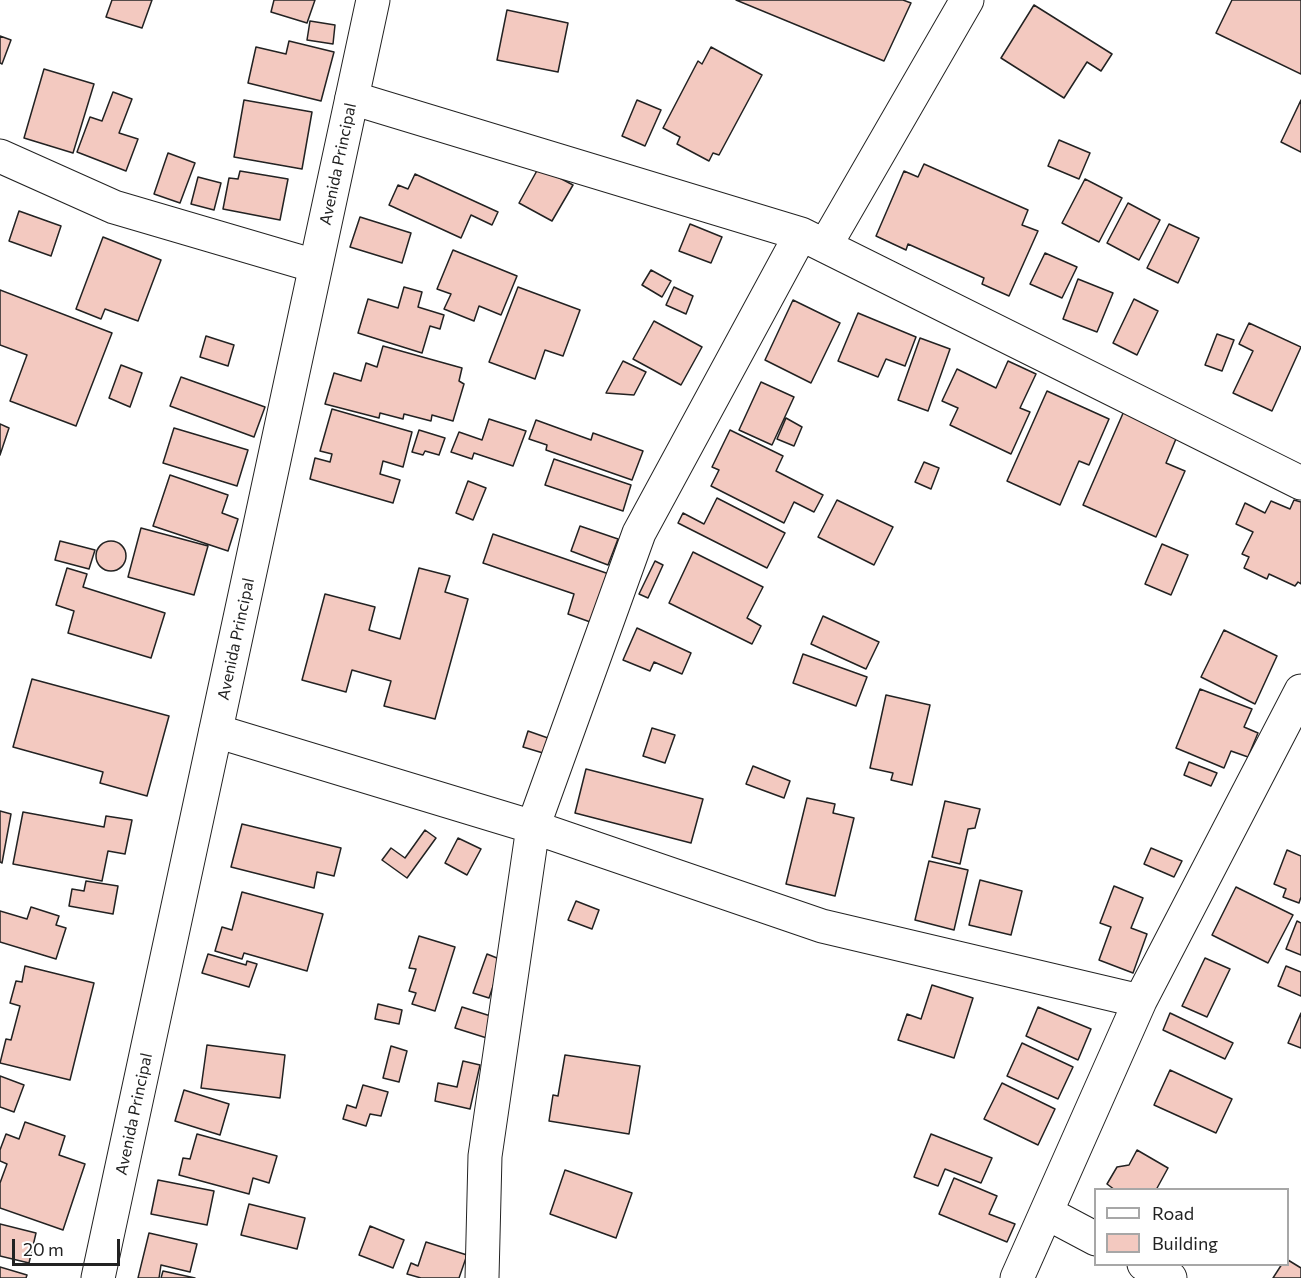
<!DOCTYPE html>
<html>
<head>
<meta charset="utf-8">
<style>
  body { margin:0 }
  #map { position:relative; width:1301px; height:1278px; overflow:hidden; background:#fff; font-family:Commissioner,sans-serif }
  canvas { display:block }
  .legend { position:absolute; left:1094px; top:1188px; width:195px; height:78px; box-sizing:border-box; background:#fff; border:2px solid #a7a7a7; margin:0; padding:8px 10px; list-style:none; font-size:18px; color:#222 }
  .legend li { display:flex; align-items:center; gap:12px; height:30px }
  .legend b { width:30px; border:2px solid #a7a7a7 }
  .scale { position:absolute; left:12px; top:1239px; width:108px; height:27px; box-sizing:border-box; border:3px solid #222; border-top:0; padding-left:8px; font-size:18px; line-height:21px; white-space:nowrap; color:#222; -webkit-text-stroke:4px #fff; paint-order:stroke }
</style>
</head>
<body>
<div id="map">
<canvas width="1301" height="1278"></canvas>
<ul class="legend">
<li><b style="height:8px;background:#fff"></b>Road</li>
<li><b style="height:16px;background:#f3c9c0"></b>Building</li>
</ul>
<div class="scale">20 m</div>
</div>
<script>
const g = document.querySelector('canvas').getContext('2d');
g.lineJoin = 'round';
function fillPath(path, color) {
  g.fillStyle = color;
  g.fill(path, 'evenodd');
}
function strokePath(path, color, width, dash) {
  g.strokeStyle = color;
  g.lineWidth = width;
  g.lineCap = dash ? 'butt' : 'round';
  g.setLineDash(dash || []);
  g.stroke(path);
}
function drawText(font, color, halo, rows, align = 'center') {
  g.font = font + ' Commissioner,sans-serif';
  g.lineWidth = 4.5;
  g.setLineDash([]);
  g.textBaseline = 'middle';
  g.strokeStyle = halo;
  g.fillStyle = color;
  for (const [text, x, y, turn = 0] of rows) {
    g.save();
    g.translate(x, y);
    g.rotate((+turn || 0) * Math.PI / 180);
    g.textAlign = isNaN(turn) ? turn : align;
    if (halo) g.strokeText(text, 0, 0);
    g.fillText(text, 0, 0);
    g.restore();
  }
}
const building = new Path2D(`
  M112,0H152L142,28L106,17Z
  M274,0H315L307,23L271,12Z
  M736,0H903L911,3L884,61Z
  M1232,0H1301V74L1216,33Z
  M1034,5L1112,54L1101,71L1087,62L1064,98L1001,58Z
  M507,10L568,23L558,72L497,60Z
  M310,21L335,25L333,44L307,40Z
  M0,36L11,40L2,64L0,63Z
  M289,41L334,52L321,101L248,83L256,47L286,54Z
  M711,47L762,75L719,155L713,153L709,161L677,144L680,137L663,128L698,61L702,64Z
  M44,69L94,84L73,153L24,138Z
  M113,92L132,99L119,133L138,139L126,171L77,152L90,117L102,121Z
  M244,100L312,112L302,169L234,157Z
  M637,100L661,110L645,146L622,136Z
  M1301,100V152L1281,142Z
  M1059,140L1090,153L1079,179L1048,166Z
  M168,153L195,163L180,203L154,194Z
  M924,164L1028,210L1022,225L1038,231L1009,296L982,284L984,278L908,244L906,250L876,236L904,171L918,177Z
  M539,167L573,185L552,221L519,203Z
  M240,171L288,179L280,220L223,209L229,178L238,179Z
  M415,174L498,212L492,225L471,215L461,238L389,205L398,185L408,189Z
  M198,177L221,183L214,210L191,204Z
  M1085,179L1122,198L1099,242L1062,223Z
  M1128,203L1160,220L1139,260L1107,243Z
  M19,211L61,226L51,256L9,241Z
  M360,217L411,233L402,263L350,247Z
  M690,224L722,237L711,263L679,251Z
  M1169,224L1199,238L1178,283L1147,268Z
  M103,237L161,260L138,321L105,309L101,319L76,309Z
  M453,250L517,276L501,315L479,306L474,321L444,309L451,294L437,289Z
  M1045,253L1077,267L1062,298L1030,284Z
  M651,270L671,281L662,297L642,285Z
  M1078,279L1113,293L1097,332L1063,319Z
  M404,287L422,292L418,307L444,315L440,329L430,326L422,353L358,333L368,299L398,308Z
  M518,287L580,310L563,356L545,350L535,379L489,362Z
  M674,287L693,296L686,314L666,305Z
  M0,290L112,333L76,426L10,401L27,355L0,345Z
  M1134,299L1158,311L1137,355L1113,343Z
  M793,300L840,323L811,383L765,360Z
  M858,313L916,337L905,366L886,359L878,377L838,361Z
  M654,321L702,347L681,385L633,359Z
  M1249,323L1301,347L1272,411L1233,393L1253,351L1239,344Z
  M1217,334L1234,340L1222,371L1205,365Z
  M206,336L234,345L228,366L200,357Z
  M920,338L950,349L928,411L898,400Z
  M383,346L462,368L459,381L464,384L453,421L432,415L431,421L404,414L403,419L380,413L379,418L325,404L334,373L361,381L366,363L377,367Z
  M623,361L646,372L634,395L606,393Z
  M1008,361L1036,374L1020,408L1030,412L1011,454L950,425L958,408L942,401L957,369L996,388Z
  M121,365L142,373L130,407L109,398Z
  M181,377L265,407L254,437L170,406Z
  M761,382L794,397L772,445L739,430Z
  M1047,391L1109,419L1089,465L1079,461L1060,505L1007,481Z
  M332,409L412,432L403,467L383,461L380,474L400,480L393,503L310,479L315,458L330,462L332,454L320,451Z
  M1124,411L1178,434L1166,463L1185,471L1156,537L1083,505Z
  M786,418L802,427L794,446L777,439Z
  M489,419L526,431L513,466L474,453L472,459L451,452L459,432L482,440Z
  M536,420L591,440L593,433L643,451L632,480L546,450L547,445L529,439Z
  M0,424L9,428L0,455Z
  M174,428L248,450L237,486L163,463Z
  M419,430L445,438L439,455L425,451L423,455L412,452Z
  M730,430L783,456L776,471L823,495L814,512L794,502L784,523L711,486L719,470L712,467Z
  M554,459L631,485L623,511L545,485Z
  M924,462L939,468L931,489L915,482Z
  M170,475L228,495L222,513L238,519L228,551L153,526Z
  M468,481L486,488L473,520L456,513Z
  M717,498L785,533L767,568L678,523L683,513L704,524Z
  M837,500L893,527L874,565L818,537Z
  M1294,500L1301,502V584L1298,582L1295,586L1269,574L1267,579L1244,568L1249,557L1242,554L1253,532L1236,524L1245,503L1265,513L1271,501L1290,509Z
  M580,526L618,539L608,565L571,551Z
  M141,528L208,546L194,595L128,577Z
  M493,534L609,574L593,623L568,614L574,594L483,563Z
  M96 556a15 15 0 1 1 30 0a15 15 0 1 1-30 0Z
  M60,541L95,550L89,569L55,560Z
  M1162,544L1188,555L1171,595L1145,584Z
  M693,552L763,587L747,618L761,626L752,644L669,603Z
  M655,561L663,565L648,598L639,594Z
  M67,568L87,574L83,587L165,613L151,658L68,633L74,611L56,605Z
  M419,568L450,576L445,592L468,599L435,719L384,706L391,681L352,670L346,692L302,680L325,594L375,607L369,630L400,639Z
  M823,616L879,642L866,669L811,644Z
  M637,628L691,653L682,674L654,662L650,671L623,660Z
  M1224,630L1277,656L1255,704L1201,677Z
  M803,654L867,677L856,706L793,683Z
  M32,679L169,716L147,796L100,783L103,772L13,747Z
  M1200,689L1252,709L1244,727L1258,733L1248,757L1231,751L1224,768L1176,748Z
  M886,695L930,705L912,785L891,780L893,773L870,768Z
  M652,728L675,735L665,763L643,756Z
  M528,731L548,738L543,753L523,747Z
  M1189,762L1217,773L1211,786L1184,775Z
  M753,766L790,781L784,798L746,784Z
  M586,769L703,799L691,843L575,813Z
  M807,798L835,804L833,813L854,818L835,896L786,884Z
  M945,801L980,809L975,828L968,829L960,864L932,857Z
  M0,811L11,814L2,863L0,862Z
  M23,812L104,827L106,816L132,820L125,854L108,851L102,881L13,864Z
  M242,824L341,848L334,876L317,872L314,888L231,867Z
  M425,830L436,838L407,878L382,860L391,848L405,858Z
  M458,838L481,849L467,875L445,863Z
  M1151,848L1182,861L1174,877L1144,864Z
  M1287,850L1301,856V897L1299,903L1283,897L1286,889L1274,884Z
  M929,861L968,870L954,930L915,920Z
  M980,880L1022,891L1011,935L969,925Z
  M86,881L118,886L113,914L69,906L72,889L84,891Z
  M1114,886L1143,898L1131,928L1147,934L1133,973L1099,960L1111,927L1100,923Z
  M1236,887L1293,915L1268,963L1212,935Z
  M242,892L323,914L307,971L244,953L242,959L215,951L222,927L232,930Z
  M576,901L599,910L592,929L568,920Z
  M31,907L59,916L56,925L66,928L56,959L0,942V911L27,919Z
  M1297,921L1301,923V955L1286,949Z
  M419,936L455,947L435,1011L412,1004L416,993L409,991L416,969L409,968Z
  M208,954L246,965L247,961L257,964L249,987L202,973Z
  M487,954L502,960L489,998L473,993Z
  M1205,958L1230,969L1207,1017L1182,1006Z
  M25,966L94,983L70,1080L0,1063L6,1039L11,1040L20,1006L10,1003L16,981L22,982Z
  M1286,966L1301,972V996L1278,986Z
  M932,985L973,998L954,1058L898,1040L907,1014L921,1019Z
  M378,1004L402,1010L399,1024L375,1019Z
  M462,1007L497,1018L490,1039L455,1028Z
  M1038,1007L1091,1029L1078,1060L1026,1036Z
  M1170,1013L1233,1043L1225,1059L1163,1030Z
  M1301,1013V1048L1288,1043Z
  M1022,1043L1073,1067L1058,1099L1007,1076Z
  M207,1045L285,1055L280,1098L201,1088Z
  M391,1046L407,1051L399,1082L383,1078Z
  M565,1055L640,1066L629,1134L549,1121L553,1095L558,1096Z
  M463,1061L480,1065L470,1109L435,1101L438,1083L457,1087Z
  M1170,1070L1232,1099L1216,1133L1154,1105Z
  M0,1076L24,1085L14,1112L0,1107Z
  M1002,1083L1055,1109L1038,1145L984,1119Z
  M363,1085L388,1092L381,1116L370,1114L366,1126L343,1119L347,1105L356,1108Z
  M184,1090L229,1104L220,1135L175,1121Z
  M25,1122L65,1136L59,1155L85,1164L63,1230L0,1208V1183L7,1164L0,1161V1150L6,1134L19,1139Z
  M197,1134L277,1156L269,1183L253,1178L249,1194L179,1175L183,1158L190,1159Z
  M931,1134L992,1158L981,1183L945,1169L938,1186L914,1177Z
  M1137,1150L1168,1168L1156,1190H1115L1107,1184L1117,1167L1129,1165Z
  M565,1170L632,1193L616,1238L550,1214Z
  M954,1178L997,1196L989,1214L1015,1224L1007,1242L939,1214Z
  M158,1180L214,1191L207,1225L151,1214Z
  M249,1204L305,1218L297,1249L241,1235Z
  M0,1224L36,1233L29,1263L0,1256Z
  M370,1226L404,1240L393,1268L359,1255Z
  M149,1233L197,1244L190,1272L161,1265L159,1278H138Z
  M426,1242L467,1255L459,1278H421L407,1274L411,1263L418,1266Z
  M1288,1260L1301,1268V1278H1273L1282,1264H1288Z
  M0,1267L27,1275L26,1278H0Z
  M163,1271L195,1278H161Z`);
const minor = new Path2D(`
  M352,98L801,234L1301,483
  M0,156L114,207L315,266
  M825,246L967,0
  M216,731L533,827L822,926L1140,1001L1301,691
  M1047,1213L1096,1239
  M1144,1264L1170,1278
  M482,1278L485,1156L533,827L639,533L801,234
  M1017,1278L1140,1001`);
const secondary = new Path2D(`
  M98,1278L373,0`);
const streetNames = [
  ["Avenida Principal",338,164,-78],
  ["Avenida Principal",236,639,-78],
  ["Avenida Principal",134,1114,-78]
];
fillPath(building, '#f3c9c0');
strokePath(building, '#222', 1.5);
strokePath(minor, '#222', 35);
strokePath(secondary, '#222', 35);
strokePath(minor, '#fff', 33);
strokePath(secondary, '#fff', 33);
drawText('16px', '#222', '#fff', streetNames);
</script>
</body>
</html>
